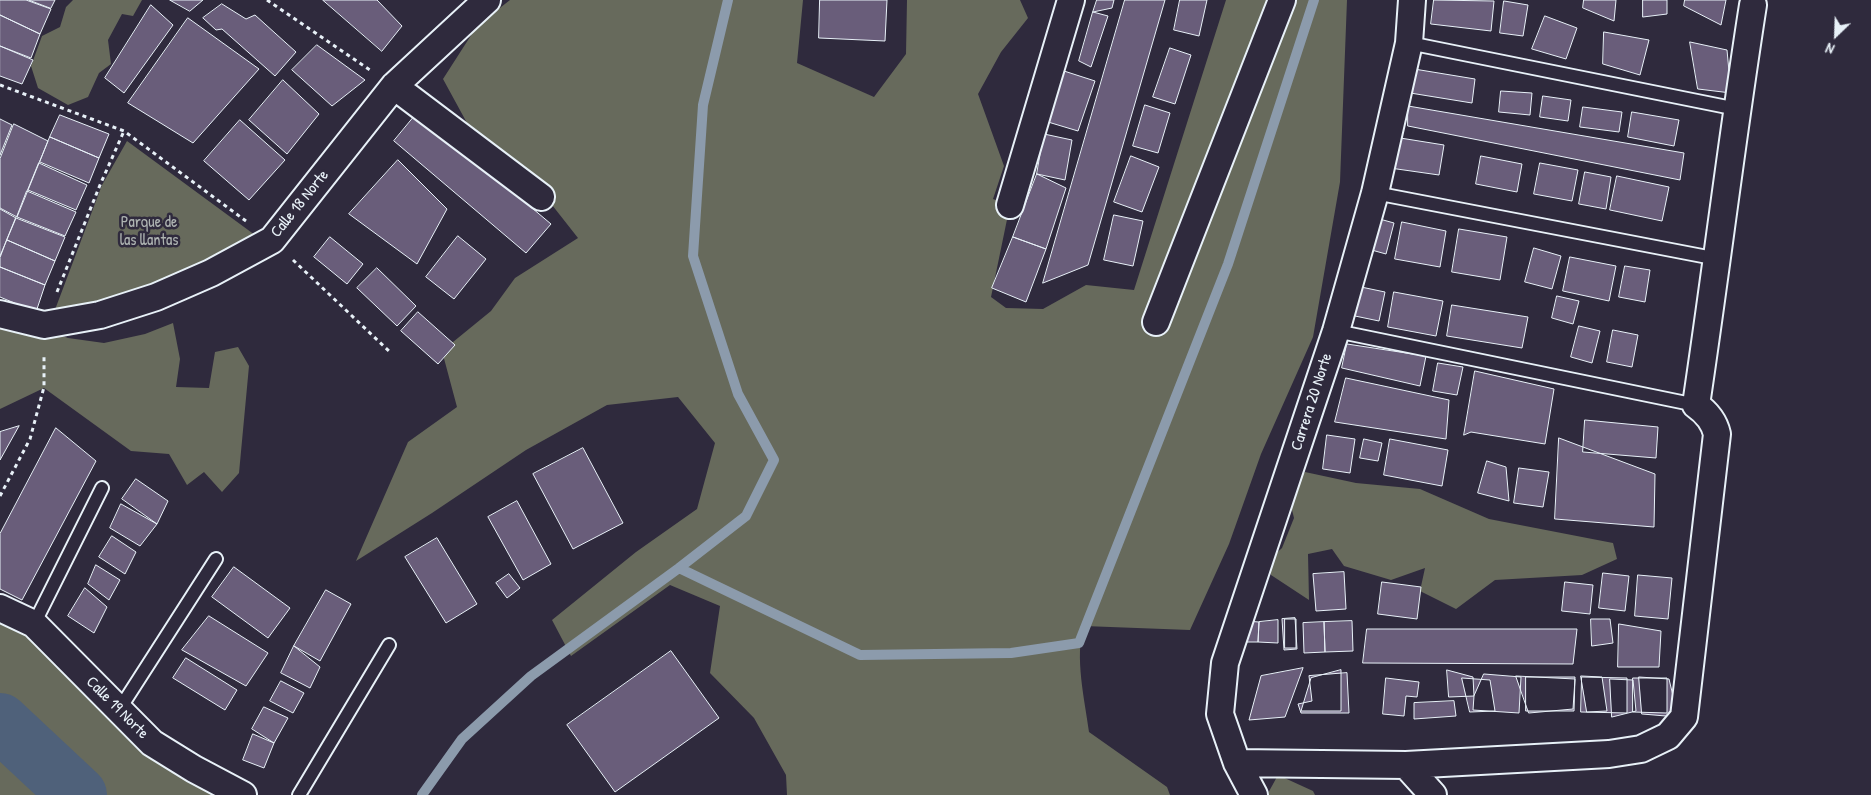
<!DOCTYPE html>
<html>
<head>
<meta charset="utf-8">
<style>
  body { margin:0 }
  #map { position:relative; width:1871px; height:795px; overflow:hidden; background:#2f2a3d; font-family:"Patrick Hand",sans-serif }
  canvas { display:block }
  .north { position:absolute; left:1811px; top:10px; width:50px; height:50px; -webkit-text-stroke:4px #2f2a3d; paint-order:stroke; rotate:204deg; font-size:14px; font-weight:700; line-height:20px; text-align:center; color:#e8f1f8 }
  .north::after { content:''; display:block; margin:auto; width:18px; height:22px; background:#e8f1f8; clip-path:polygon(50% 0,100% 100%,50% 72%,0 100%) }
</style>
</head>
<body>
<div id="map">
<canvas width="1871" height="795"></canvas>
<div class="north">N</div>
</div>
<script>
const g = document.querySelector('canvas').getContext('2d');
g.lineJoin = 'round';
function fillPath(path, color) {
  g.fillStyle = color;
  g.fill(path, 'evenodd');
}
function strokePath(path, color, width, dash) {
  g.strokeStyle = color;
  g.lineWidth = width;
  g.lineCap = dash ? 'butt' : 'round';
  g.setLineDash(dash || []);
  g.stroke(path);
}
function drawText(font, color, halo, rows, align = 'center') {
  g.font = font + ' "Patrick Hand",sans-serif';
  g.lineWidth = 5;
  g.setLineDash([]);
  g.textBaseline = 'middle';
  g.strokeStyle = halo;
  g.fillStyle = color;
  for (const [text, x, y, turn = 0] of rows) {
    g.save();
    g.translate(x, y);
    g.rotate((+turn || 0) * Math.PI / 180);
    g.textAlign = isNaN(turn) ? turn : align;
    if (halo) g.strokeText(text, 0, 0);
    g.fillText(text, 0, 0);
    g.restore();
  }
}
const green = new Path2D(`
  M73,0H142L133,16L122,14L108,40L111,64L99,73L88,97L68,105L38,88L31,66L42,36L60,27L66,7Z
  M510,0H803L797,63L874,97L906,54L907,0H1020L1028,18L1001,52L978,94L1004,166L993,199L1010,205L991,297L1006,308L1043,309L1086,285L1134,290L1226,0H1347L1340,182L1313,337L1261,454L1229,544L1190,630L1084,626C1074,656 1085,701 1089,732L1167,787L1170,795H787L786,775L754,718L710,673L720,606L670,585L571,656L552,620L636,552L697,509L715,443L678,397L607,405L526,450L432,513L356,561L408,442L457,407L442,351L491,311L515,278L578,238L530,177L467,123L443,79L477,26Z
  M127,141L259,238L156,297L53,315L102,185Z
  M9,316L68,338L104,343L145,334L173,323L180,359L176,387L209,388L215,352L238,347L249,366L239,473L222,492L204,472L187,485L169,454L131,451L44,388L0,409V328Z
  M1305,472L1356,483L1420,489L1489,519L1613,543L1617,559L1582,575L1495,580L1456,609L1420,591L1425,568L1391,580L1344,566L1332,549L1308,554L1309,600L1271,575L1267,562L1282,548L1294,518L1287,490Z
  M0,608L152,743L243,795H0Z
  M1278,775L1313,791L1315,795H1267Z`);
const stream = new Path2D(`
  M679,568L860,655L1011,653L1079,643L1228,264L1314,0
  M422,795L462,739L531,676L679,568L746,516L774,460L738,394L693,256L703,105L728,0`);
const river = new Path2D(`
  M0,722L78,795`);
const building = new Path2D(`
  M0,0H26L51,9L40,34L0,15Z
  M29,0H55L51,8Z
  M170,0H203L190,11Z
  M323,0H377L402,26L382,51Z
  M820,0H887L885,41L819,38Z
  M1097,0H1114L1112,8L1093,12Z
  M1125,0H1165L1088,265L1043,283Z
  M1180,0H1207L1199,36L1174,30Z
  M1434,0L1494,1L1491,31L1431,24Z
  M1584,0H1616L1614,21L1583,8Z
  M1643,0H1667V14L1643,17Z
  M1685,0H1726L1721,25L1684,6Z
  M1504,1L1528,5L1523,36L1500,33Z
  M222,4L246,19L255,15L296,52L275,76L222,29L216,30L203,18Z
  M151,5L173,25L124,93L105,78Z
  M1093,12L1108,16L1091,67L1079,61Z
  M0,15L40,34L31,58L0,46Z
  M1545,16L1577,28L1566,59L1532,49Z
  M188,18L259,69L193,143L128,103Z
  M1604,32L1649,40L1640,75L1603,64Z
  M1690,42L1727,50L1731,93L1698,89Z
  M317,45L365,80L332,106L292,70Z
  M0,46L33,60L22,84L0,76Z
  M1170,48L1191,55L1175,104L1153,97Z
  M1408,68L1475,79L1472,103L1404,92Z
  M1064,71L1095,81L1078,131L1048,122Z
  M283,80L319,114L287,154L249,120Z
  M1501,91L1532,93L1530,115L1499,112Z
  M1543,96L1571,100L1568,121L1540,117Z
  M1145,105L1170,113L1158,153L1133,146Z
  M1408,106L1684,153L1680,180L1408,126Z
  M1583,107L1622,112L1619,132L1580,127Z
  M418,112L551,224L526,253L394,141Z
  M1632,112L1679,120L1674,146L1628,137Z
  M60,115L109,134L99,158L50,137Z
  M0,119L12,125L0,155Z
  M240,120L285,160L249,200L204,161Z
  M14,124L48,141L17,217L0,208V159Z
  M1044,134L1072,140L1065,180L1037,174Z
  M50,137L99,158L89,183L40,162Z
  M1394,137L1444,145L1439,175L1390,168Z
  M1131,156L1159,167L1142,212L1114,202Z
  M1481,156L1522,164L1517,192L1476,184Z
  M398,160L447,209L417,264L349,214Z
  M39,163L87,185L76,210L28,190Z
  M1540,163L1578,170L1572,201L1534,194Z
  M1585,172L1611,177L1606,209L1579,204Z
  M1037,174L1066,188L1046,249L1013,237Z
  M1617,176L1669,187L1662,221L1610,210Z
  M27,191L76,212L65,236L17,217Z
  M0,209L16,218L0,256Z
  M1114,215L1143,221L1133,266L1104,260Z
  M16,218L65,237L55,261L7,240Z
  M1376,218L1394,223L1386,254L1368,249Z
  M1402,222L1446,231L1440,267L1395,259Z
  M1459,229L1507,237L1500,280L1452,272Z
  M458,236L486,259L454,299L426,277Z
  M330,237L363,264L347,284L314,257Z
  M1013,237L1046,249L1026,302L992,288Z
  M7,240L55,261L45,285L0,267V258Z
  M1534,248L1561,256L1552,289L1525,282Z
  M1570,257L1616,266L1609,301L1563,291Z
  M1625,266L1650,270L1645,302L1619,297Z
  M0,267L45,285L36,312L0,297Z
  M377,268L416,306L397,326L357,288Z
  M1361,287L1385,292L1379,321L1355,316Z
  M1394,292L1443,301L1436,336L1388,327Z
  M1557,296L1579,301L1573,324L1552,318Z
  M1452,305L1528,317L1522,348L1447,336Z
  M418,312L455,345L438,364L401,331Z
  M1579,326L1600,331L1592,363L1571,357Z
  M1613,330L1638,335L1632,367L1607,362Z
  M1347,344L1426,356L1420,386L1342,368Z
  M1438,363L1463,367L1457,395L1433,391Z
  M1475,371L1554,389L1545,444L1471,432L1464,435Z
  M1346,378L1449,400L1446,439L1335,422Z
  M1585,420L1658,427L1656,458L1583,452Z
  M19,426L0,460V432Z
  M56,428L96,461L22,600L0,589V534Z
  M1327,435L1355,439L1350,473L1323,469Z
  M1559,438L1655,474L1654,527L1555,519Z
  M1364,439L1382,443L1378,461L1360,458Z
  M1390,439L1448,450L1442,486L1384,475Z
  M583,448L623,523L573,549L533,474Z
  M1487,461L1506,467L1509,501L1478,493Z
  M1519,468L1549,472L1543,507L1514,503Z
  M136,479L168,501L157,524L122,499Z
  M517,501L551,564L523,580L488,517Z
  M121,504L157,524L140,546L110,528Z
  M112,536L136,552L125,574L99,557Z
  M437,538L477,604L446,623L405,557Z
  M96,565L120,580L109,600L88,584Z
  M234,567L290,608L268,638L212,597Z
  M1344,572L1346,609L1316,611L1313,574Z
  M1603,573L1629,576L1625,611L1599,608Z
  M509,574L520,588L507,598L496,583Z
  M1638,575L1672,578L1668,619L1635,616Z
  M1382,582L1421,587L1417,619L1378,614Z
  M1565,582L1593,585L1590,614L1562,611Z
  M85,588L107,607L94,633L68,616Z
  M326,590L351,604L320,661L294,646Z
  M209,616L268,653L246,686L182,650Z
  M1295,618L1297,649L1284,650L1282,619Z
  M1285,619H1296V648H1285Z
  M1591,619H1610L1613,643L1592,646Z
  M1278,620V643L1258,642L1259,622Z
  M1246,621L1259,622L1258,642H1244Z
  M1352,621L1353,651L1325,652L1324,622Z
  M1324,622L1325,652L1304,653L1303,623Z
  M1619,624L1661,631L1659,667H1618Z
  M1367,629H1577L1573,664L1363,663Z
  M294,646L320,667L310,688L281,673Z
  M671,651L719,718L615,792L567,725Z
  M186,658L237,690L225,710L173,678Z
  M1303,668L1285,717L1249,720L1261,676Z
  M1341,670V711H1301L1311,678Z
  M1447,670L1473,677L1474,696L1449,697Z
  M1347,673L1349,713H1301L1298,704L1312,701L1309,676Z
  M1484,674L1521,677L1519,713L1473,710L1474,696Z
  M1516,676L1575,679L1573,709L1529,713Z
  M1581,676L1602,677L1607,711L1587,712Z
  M1526,677H1575L1574,711H1526Z
  M1582,677L1627,678V713L1581,712Z
  M1639,677L1669,679L1678,717L1642,714Z
  M1386,678L1419,682L1417,697L1406,696L1404,716L1383,714Z
  M1462,678L1490,680L1495,711L1470,712Z
  M1633,678H1667V713L1633,712Z
  M1610,679L1633,680L1636,711L1612,717Z
  M281,681L304,693L293,713L270,701Z
  M1454,701L1456,716L1414,719V703Z
  M264,707L288,718L274,743L252,729Z
  M253,734L274,743L264,768L243,760Z`);
const path = new Path2D(`
  M267,0L370,70
  M0,85L124,131L246,221
  M293,260L389,351
  M57,292L100,185L124,131
  M0,496L30,439L44,387V354`);
const lane = new Path2D(`
  M1409,43L1737,109
  M1375,193L1718,259
  M1336,331L1696,405
  M34,624L102,488
  M119,710L216,559
  M299,795L389,645`);
const street = new Path2D(`
  M394,86L541,197
  M1010,205L1071,0
  M0,314L44,325L100,315L156,297L211,273L272,240L394,86L487,0
  M1156,322L1282,0
  M0,608L34,624L152,743L194,769L243,795
  M1237,763L1406,765L1609,754L1641,749L1668,736L1684,717L1717,434C1714,421 1706,412 1696,405C1716,272 1732,138 1753,5
  M1406,765L1433,795
  M1254,795L1237,763L1220,714L1225,663L1336,331L1375,193L1409,43L1412,0`);
const streetNames = [
  ["Calle 18 Norte",300,204,-51],
  ["Carrera 20 Norte",1312,402,-72],
  ["Calle 19 Norte",117,708,45]
];
const parkNames = [
  ["Parque de",149,223],
  ["las llantas",149,241]
];
fillPath(green, '#676a5c');
strokePath(stream, '#8c9bac', 10);
strokePath(river, '#4f617a', 58);
fillPath(building, '#695d7a');
strokePath(building, '#e8f1f8', 1);
strokePath(lane, '#e8f1f8', 16);
strokePath(street, '#e8f1f8', 30);
strokePath(path, '#e8f1f8', 3, [4, 4]);
strokePath(lane, '#2f2a3d', 12);
strokePath(street, '#2f2a3d', 26);
drawText('16px', '#e8f1f8', '#2f2a3d', streetNames);
drawText('16px', '#aeb4b2', '#2f2a3d', parkNames);
</script>
</body>
</html>
